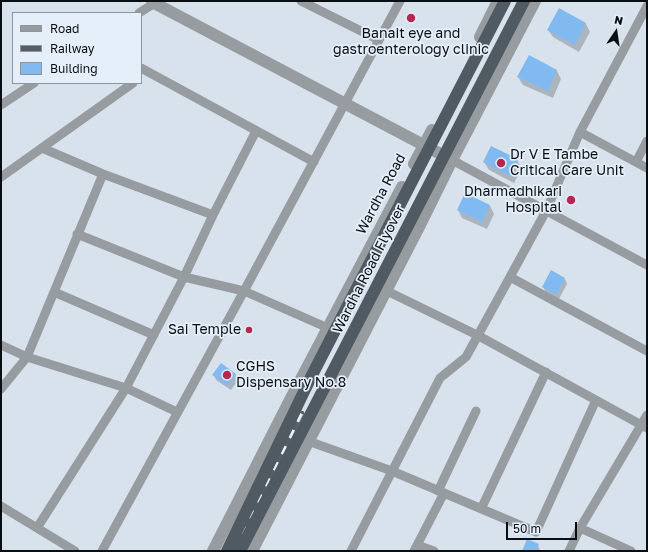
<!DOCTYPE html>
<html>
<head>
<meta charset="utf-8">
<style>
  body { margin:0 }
  #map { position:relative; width:648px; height:552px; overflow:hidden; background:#d7e2ed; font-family:"Golos Text",sans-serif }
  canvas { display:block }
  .frame { position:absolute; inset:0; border:2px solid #0a0d11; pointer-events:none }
  .legend { position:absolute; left:12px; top:12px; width:130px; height:72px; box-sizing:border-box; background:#e4effa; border:1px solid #8d959d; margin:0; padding:5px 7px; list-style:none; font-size:12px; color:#0a0d11 }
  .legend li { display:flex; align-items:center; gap:8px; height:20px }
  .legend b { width:20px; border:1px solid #8d959d }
  .north { position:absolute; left:596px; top:12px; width:40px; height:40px; -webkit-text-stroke:3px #e4effa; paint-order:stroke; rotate:13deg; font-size:11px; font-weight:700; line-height:16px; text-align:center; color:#0a0d11 }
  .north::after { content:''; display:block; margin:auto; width:14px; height:18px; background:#0a0d11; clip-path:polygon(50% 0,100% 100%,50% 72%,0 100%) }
  .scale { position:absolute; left:506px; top:522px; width:71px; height:18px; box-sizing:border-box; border:2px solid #0a0d11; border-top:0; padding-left:5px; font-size:12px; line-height:14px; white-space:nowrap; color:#0a0d11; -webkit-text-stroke:3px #e4effa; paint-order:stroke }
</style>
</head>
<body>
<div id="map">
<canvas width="648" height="552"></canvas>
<div class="frame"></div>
<ul class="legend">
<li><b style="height:5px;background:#979ca1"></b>Road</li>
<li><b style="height:5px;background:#585e65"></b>Railway</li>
<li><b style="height:11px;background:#80baf1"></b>Building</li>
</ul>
<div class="north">N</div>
<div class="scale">50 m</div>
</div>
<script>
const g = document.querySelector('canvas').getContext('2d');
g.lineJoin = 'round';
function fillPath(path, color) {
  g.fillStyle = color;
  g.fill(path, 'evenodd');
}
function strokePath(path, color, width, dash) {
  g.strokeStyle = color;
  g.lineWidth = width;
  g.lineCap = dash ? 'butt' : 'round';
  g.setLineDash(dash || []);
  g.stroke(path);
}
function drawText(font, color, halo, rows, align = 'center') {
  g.font = font + ' "Golos Text",sans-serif';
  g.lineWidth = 3.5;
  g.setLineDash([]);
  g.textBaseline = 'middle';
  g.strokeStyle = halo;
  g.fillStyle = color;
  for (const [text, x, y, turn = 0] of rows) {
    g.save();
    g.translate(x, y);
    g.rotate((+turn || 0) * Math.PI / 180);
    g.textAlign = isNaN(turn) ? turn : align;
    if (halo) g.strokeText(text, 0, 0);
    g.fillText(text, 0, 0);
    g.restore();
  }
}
const shadow = new Path2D(`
  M559,10L586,24L590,32L579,52L553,37L548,30Z
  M530,57L557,71L561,79L553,98L523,85L518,77Z
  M517,160L522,168L514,183L489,170L484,162Z
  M465,194L490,206L494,214L487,229L462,218L458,210Z
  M565,279L567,284L559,299L546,292L543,287Z
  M214,375H236L238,380L231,390L216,380Z
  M538,545L540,551H523Z`);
const building = new Path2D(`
  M559,8L586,23L575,45L547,30Z
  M529,55L557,70L548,91L517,77Z
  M491,146L518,159L510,176L483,162Z
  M465,193L490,205L482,222L457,210Z
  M551,270L565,278L556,295L542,287Z
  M221,363L236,374L228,386L212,375Z
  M527,539L539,544L536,551H522Z`);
const minor = new Path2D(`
  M301,1L379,40
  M139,13L158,1
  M141,68L314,162
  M1,105L34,83
  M580,132L647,168
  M42,148L103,174L213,215
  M452,160L647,265
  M636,162L647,141
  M1,177L133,83
  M77,234L184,277L244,291L328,328
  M510,277L647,351
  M385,290L477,335L647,428
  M54,292L154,335
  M1,345L27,357L126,388L177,412
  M1,389L27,357L103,174
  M308,441L392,471L536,532L596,400
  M438,491L476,411
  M1,506L75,551
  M481,509L546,372
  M37,528L126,388L184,277L213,215L256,131
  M580,528L631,551
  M417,545L434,551
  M102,551L244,291L400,1
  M351,551L440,378L466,357L510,277L546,211L580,132L647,6
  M414,551L444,493
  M569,551L580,528L647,415`);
const tertiary = new Path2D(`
  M152,1L154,3L452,160
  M480,37L498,1
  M414,164L432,130
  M213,551L290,400L402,187
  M252,551L420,225L452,160L535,1`);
const rail = new Path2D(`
  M227,551L333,340L508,1
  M234,551L302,413`);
const trunkBridge = new Path2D(`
  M227,551L311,377L505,1
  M240,551L524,1`);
const markers = [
  [411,18,5,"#b6264f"],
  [501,163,5,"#b6264f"],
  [571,200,5,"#b6264f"],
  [249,330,4,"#b6264f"],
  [227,375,5,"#b6264f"]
];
const poiNames = [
  ["Banait eye and",411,34,"center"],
  ["gastroenterology clinic",411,50,"center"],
  ["Dr V E Tambe",510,155],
  ["Critical Care Unit",510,171],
  ["Dharmadhikari",562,192,"right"],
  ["Hospital",562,208,"right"],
  ["Sai Temple",241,330,"right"],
  ["CGHS",236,367],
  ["Dispensary No.8",236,383]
];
const streetNames = [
  ["Wardha Road",381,194,-62],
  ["Wardha Road Flyover",369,269,-63]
];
fillPath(shadow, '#0003');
fillPath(building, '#80baf1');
strokePath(minor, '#979ca1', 9);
strokePath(tertiary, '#979ca1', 12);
strokePath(rail, '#585e65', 4.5);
strokePath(rail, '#e4effa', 3, [9]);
strokePath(trunkBridge, '#505a62', 12);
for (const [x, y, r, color] of markers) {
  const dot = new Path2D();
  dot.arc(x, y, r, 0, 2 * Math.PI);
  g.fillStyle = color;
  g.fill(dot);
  strokePath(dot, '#e4effa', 1.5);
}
drawText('14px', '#0a0d11', '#e4effa', poiNames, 'left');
drawText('14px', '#0a0d11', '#e4effa', streetNames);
</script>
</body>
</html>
